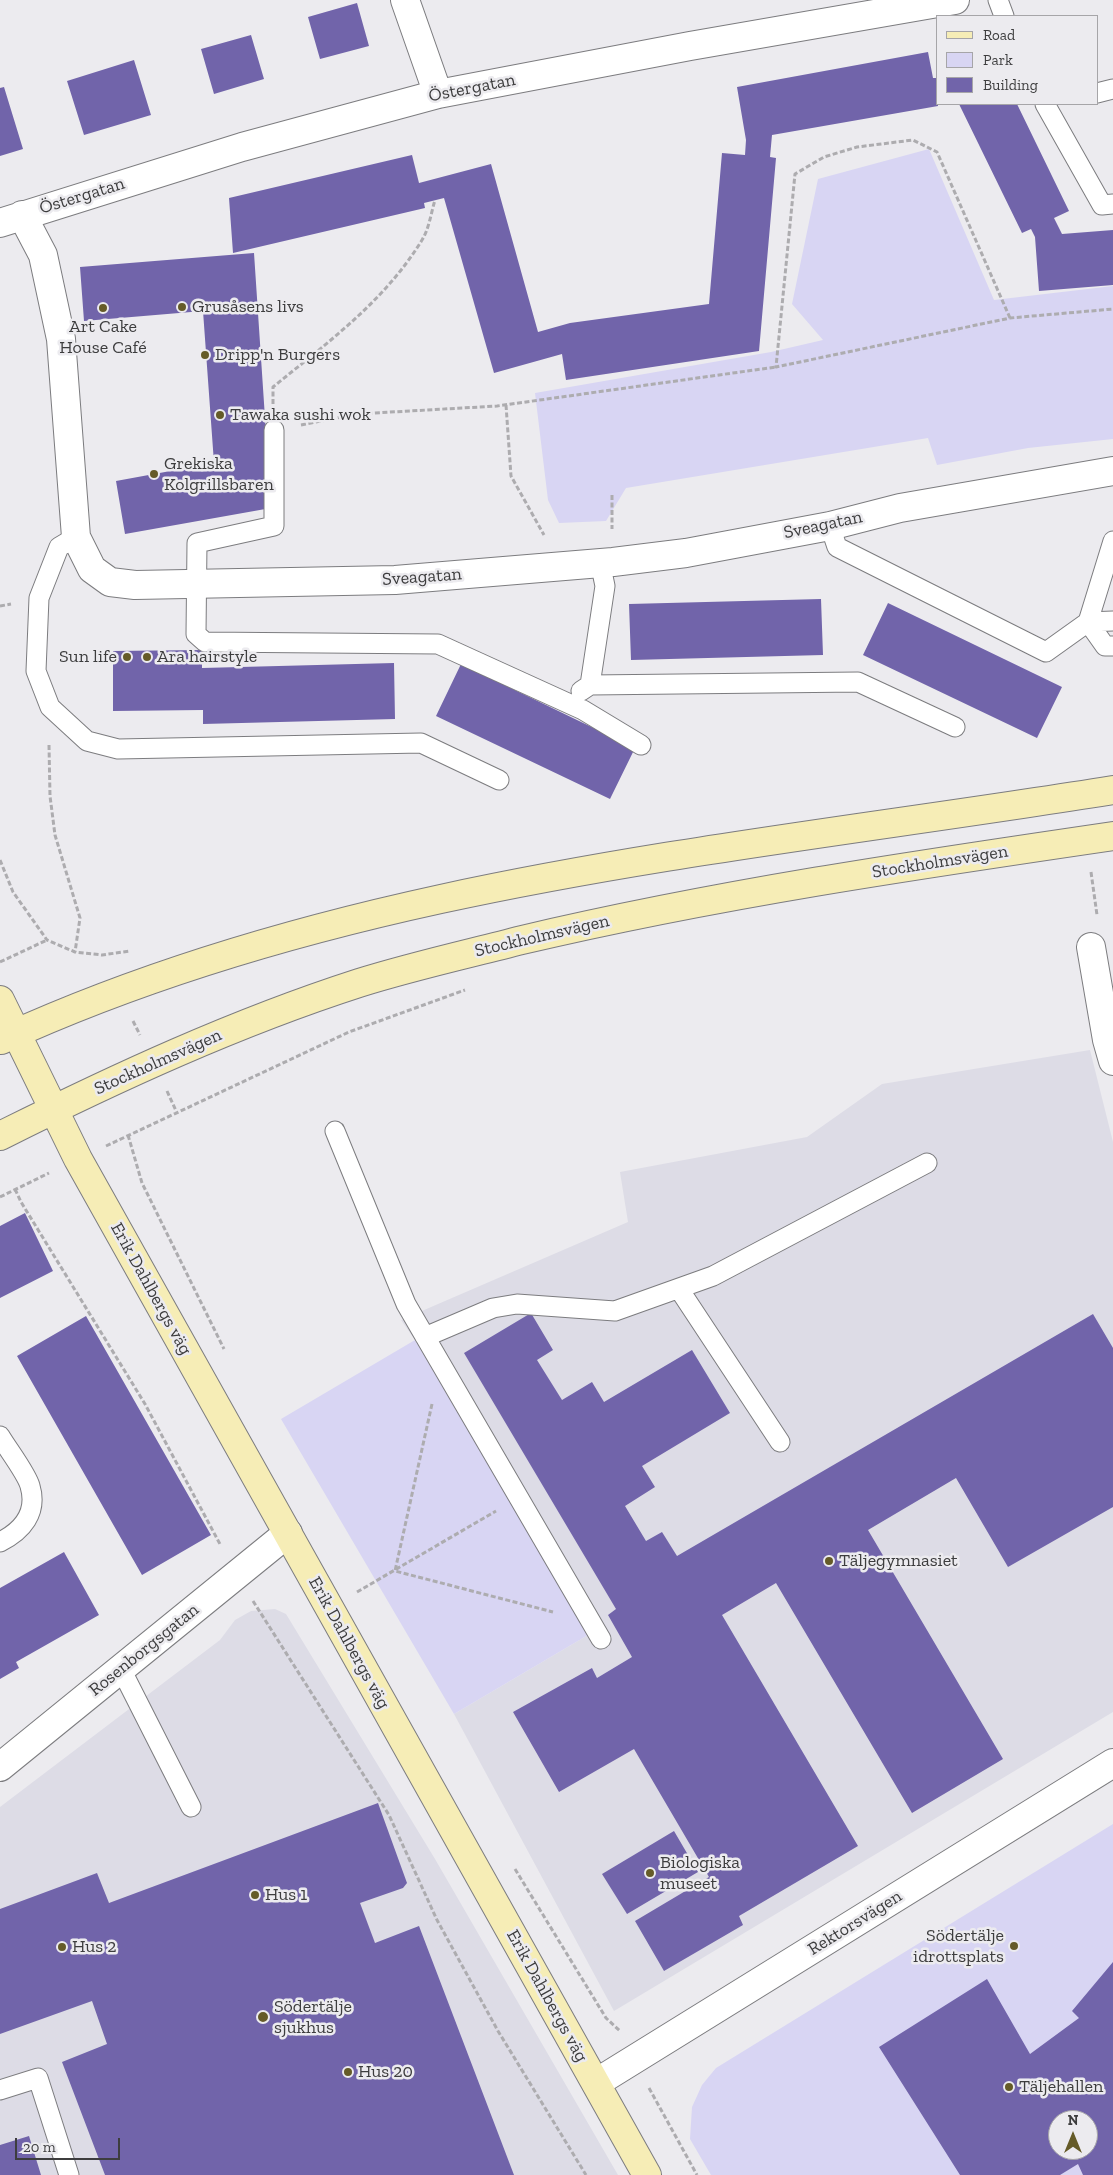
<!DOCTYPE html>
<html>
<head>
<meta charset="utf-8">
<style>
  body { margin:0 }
  #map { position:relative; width:1113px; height:2175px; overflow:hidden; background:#ecebef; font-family:"Zilla Slab",serif }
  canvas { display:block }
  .legend { position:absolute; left:936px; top:15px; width:162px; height:90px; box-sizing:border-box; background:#ecebef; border:1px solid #a6a5a8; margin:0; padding:6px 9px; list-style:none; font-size:15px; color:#3d3d3e }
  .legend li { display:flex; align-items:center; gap:10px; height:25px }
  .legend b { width:25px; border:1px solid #a6a5a8 }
  .north { position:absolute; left:1048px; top:2110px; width:50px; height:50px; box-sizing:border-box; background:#ecebef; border:1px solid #a6a5a8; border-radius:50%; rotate:0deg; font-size:14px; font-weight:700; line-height:20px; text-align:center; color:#3d3d3e }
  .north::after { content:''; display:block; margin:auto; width:18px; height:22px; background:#655b28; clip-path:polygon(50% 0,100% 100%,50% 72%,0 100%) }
  .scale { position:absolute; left:15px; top:2138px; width:105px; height:22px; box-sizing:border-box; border:2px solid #3d3d3e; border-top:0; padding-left:6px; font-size:15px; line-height:18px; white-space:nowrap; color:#3d3d3e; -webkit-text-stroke:4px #ecebef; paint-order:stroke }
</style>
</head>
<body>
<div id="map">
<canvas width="1113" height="2175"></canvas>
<ul class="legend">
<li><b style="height:6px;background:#f6edb6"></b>Road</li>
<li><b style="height:14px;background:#d8d5f3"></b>Park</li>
<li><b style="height:14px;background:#7164aa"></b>Building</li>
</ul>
<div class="north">N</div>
<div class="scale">20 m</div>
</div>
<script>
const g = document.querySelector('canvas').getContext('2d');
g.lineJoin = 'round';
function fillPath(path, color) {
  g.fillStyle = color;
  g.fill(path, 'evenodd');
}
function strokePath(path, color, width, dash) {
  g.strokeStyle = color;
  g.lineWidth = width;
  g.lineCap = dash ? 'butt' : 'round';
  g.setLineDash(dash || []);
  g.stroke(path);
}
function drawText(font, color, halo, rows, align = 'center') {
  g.font = font + ' "Zilla Slab",serif';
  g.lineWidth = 5;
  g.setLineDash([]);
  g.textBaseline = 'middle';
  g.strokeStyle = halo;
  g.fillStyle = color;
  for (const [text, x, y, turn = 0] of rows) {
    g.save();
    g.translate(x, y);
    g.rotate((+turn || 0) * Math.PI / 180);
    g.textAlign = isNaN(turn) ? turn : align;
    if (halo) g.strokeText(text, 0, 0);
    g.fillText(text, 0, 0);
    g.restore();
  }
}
const built = new Path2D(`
  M1090,1050L1113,1142V1712L614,2011L454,1714L588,1635L415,1340L401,1320L628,1222L620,1172L807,1137L882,1084Z
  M275,1609L286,1614L435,1859L618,2175H0V1807L220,1640L235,1620L251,1611Z`);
const green = new Path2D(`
  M929,149L994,300L1113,286V439L1028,448L937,465L928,438L626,488L606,521L559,523L548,500L535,393L771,352L823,340L792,304L818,179Z
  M415,1340L588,1635L454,1714L281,1419Z
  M1113,1824V2175H711L690,2139L692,2107L702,2085L716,2068ZM1058,2120H1088V2150H1058Z`);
const building = new Path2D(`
  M357,3L369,46L320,59L308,17Z
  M251,35L264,79L214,94L201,49Z
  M928,52L933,78H937L938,106L772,135L770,157L776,158L759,351L566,380L562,354L494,373L444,198L424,203L425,208L233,253L229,198L412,155L419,183L491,164L538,332L570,323L709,304L722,153L745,155L746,140L737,87Z
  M134,60L151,115L84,135L67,81Z
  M4,87L23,149L0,156V88Z
  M959,104H1017L1069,211L1054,218L1062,234L1113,230V285L1039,291L1035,237L1031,229L1022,233Z
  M254,253L271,508L125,534L116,481L214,463L203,311L84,321L80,267Z
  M821,599L823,655L631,660L629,604Z
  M888,603L1062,687L1037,738L863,655Z
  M202,650V668L394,663L395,719L203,724V710L113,711V651Z
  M461,664L635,748L610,799L436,716Z
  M25,1213L53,1271L0,1298V1226Z
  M531,1313L553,1350L537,1360L562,1400L592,1382L604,1402L692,1350L730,1413L642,1466L655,1487L625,1506L646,1541L662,1532L677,1556L1093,1314L1113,1348V1507L1008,1567L956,1478L868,1530L1003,1759L912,1813L776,1583L722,1615L858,1846L739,1916L743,1925L664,1971L635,1921L709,1877L634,1749L559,1792L513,1712L592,1668L597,1678L632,1657L608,1615L616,1609L464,1353Z
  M86,1316L211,1535L142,1575L17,1356Z
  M64,1552L99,1615L16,1662L19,1668L0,1679V1588Z
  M378,1803L407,1883L403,1888L360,1903L375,1943L419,1926L514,2175H105L62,2062L107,2044L92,2001L0,2034V1909L97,1873L109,1903Z
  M674,1831L698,1872L627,1914L602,1874Z
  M1113,1962V2175H1083L1078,2164L1060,2175H960L879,2047L987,1979L1030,2054L1079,2018L1072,2011ZM1058,2120H1088V2150H1058Z
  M29,2136L41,2175H0V2145Z`);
const path = new Path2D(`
  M1010,318L937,152L913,140L857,147L824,157L795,174L776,367L1010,318L1113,309
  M273,404V387C327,343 385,301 422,240C429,229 431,213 435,200
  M506,405L511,476L544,535
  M301,425L357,414L497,406L776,367
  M612,495V529
  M0,606L11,604
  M49,745L50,796L55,835L80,918L75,952
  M0,860L13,892L47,940L75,952L102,955L130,951
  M1091,872L1097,915
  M0,962L47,940
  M133,1021L140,1035
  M167,1091L177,1113
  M128,1135L142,1183L224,1349
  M106,1146L349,1032L465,990
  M15,1189L21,1202L145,1404L221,1546
  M0,1197L49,1173
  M432,1404L395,1571L553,1612
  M357,1592L496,1511
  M253,1601L389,1815L437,1920L498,2031L586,2175
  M515,1869L606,2018L620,2031
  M649,2088L697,2175`);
const lane = new Path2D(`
  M998,0L1004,16
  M1097,93L1113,89
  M1045,104L1102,205L1113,204
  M274,430V526L197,543L196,634L205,642L438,644L583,710L641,745
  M830,526L837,547L1046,652L1088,622L1113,621
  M76,537L59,547L39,598L36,671L50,707L87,741L118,749L421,743L499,780
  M1113,541L1088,622L1105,646H1113
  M590,685L858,682L955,727
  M581,691L590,685L605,586L600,562
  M335,1131L406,1304L601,1639
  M679,1289L780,1442
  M425,1337L493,1308L517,1304L615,1311L713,1276L927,1163
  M0,1436C7,1448 27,1474 30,1486C38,1513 22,1531 0,1542
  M121,1669L191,1807
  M0,2090L38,2078L69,2175`);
const street = new Path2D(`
  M405,0L438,94
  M22,215L43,255L61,339L76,537L92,569L110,582L135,585L395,580L613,562L686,553L830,526L900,508L1113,471
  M0,223L242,147L438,94L690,46L955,0
  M1091,947L1107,1040L1113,1061
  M0,1767L288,1533
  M596,2083L1113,1763`);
const secondary = new Path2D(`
  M0,1000L78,1159L647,2175
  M1,1040C350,880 739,850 1113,790
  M0,1136C116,1078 235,1023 359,983C413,966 468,954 522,940C717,894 915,865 1113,836`);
const markers = [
  [182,307,5,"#655b28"],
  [103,308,5,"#655b28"],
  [205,355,5,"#655b28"],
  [220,415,5,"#655b28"],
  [154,474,5,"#655b28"],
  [127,657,5,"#655b28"],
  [147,657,5,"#655b28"],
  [829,1561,5,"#655b28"],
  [650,1873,5,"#655b28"],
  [255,1895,5,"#655b28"],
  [1014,1946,5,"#655b28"],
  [62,1947,5,"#655b28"],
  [263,2017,6,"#655b28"],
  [348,2072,5,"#655b28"],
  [1009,2087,5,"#655b28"]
];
const streetNames = [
  ["Östergatan",472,88,-11],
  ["Östergatan",82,196,-17],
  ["Sveagatan",823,525,-12],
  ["Sveagatan",422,577,-4],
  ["Stockholmsvägen",940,862,-9],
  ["Stockholmsvägen",542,936,-13],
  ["Stockholmsvägen",158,1062,-24],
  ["Erik Dahlbergs väg",151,1289,61],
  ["Erik Dahlbergs väg",349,1643,61],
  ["Rosenborgsgatan",144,1650,-39],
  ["Rektorsvägen",855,1923,-32],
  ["Erik Dahlbergs väg",547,1996,61]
];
const poiNames = [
  ["Grusåsens livs",192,307],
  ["Art Cake",103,327,"center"],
  ["House Café",103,348,"center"],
  ["Dripp'n Burgers",215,355],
  ["Tawaka sushi wok",230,415],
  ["Grekiska",164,464],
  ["Kolgrillsbaren",164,485],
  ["Sun life",117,657,"right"],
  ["Ara hairstyle",157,657],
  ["Täljegymnasiet",839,1561],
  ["Biologiska",660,1863],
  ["museet",660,1884],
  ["Hus 1",265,1895],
  ["Södertälje",1004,1936,"right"],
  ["idrottsplats",1004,1957,"right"],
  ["Hus 2",72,1947],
  ["Södertälje",274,2007],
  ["sjukhus",274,2028],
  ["Hus 20",358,2072],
  ["Täljehallen",1019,2087]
];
fillPath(built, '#dddce6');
fillPath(green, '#d8d5f3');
fillPath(building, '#7164aa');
strokePath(lane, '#7c7c7f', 21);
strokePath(street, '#7c7c7f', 30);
strokePath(secondary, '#7c7c7f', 30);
strokePath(path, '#adacaf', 3, [5, 2.5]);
strokePath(lane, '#fff', 19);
strokePath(street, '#fff', 28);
strokePath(secondary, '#f6edb6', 28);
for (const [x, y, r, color] of markers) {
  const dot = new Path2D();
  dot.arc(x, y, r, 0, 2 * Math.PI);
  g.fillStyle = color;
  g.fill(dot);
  strokePath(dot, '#ecebef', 2);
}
drawText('18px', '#3d3d3e', '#ecebef', streetNames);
drawText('18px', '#3d3d3e', '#ecebef', poiNames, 'left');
</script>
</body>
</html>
